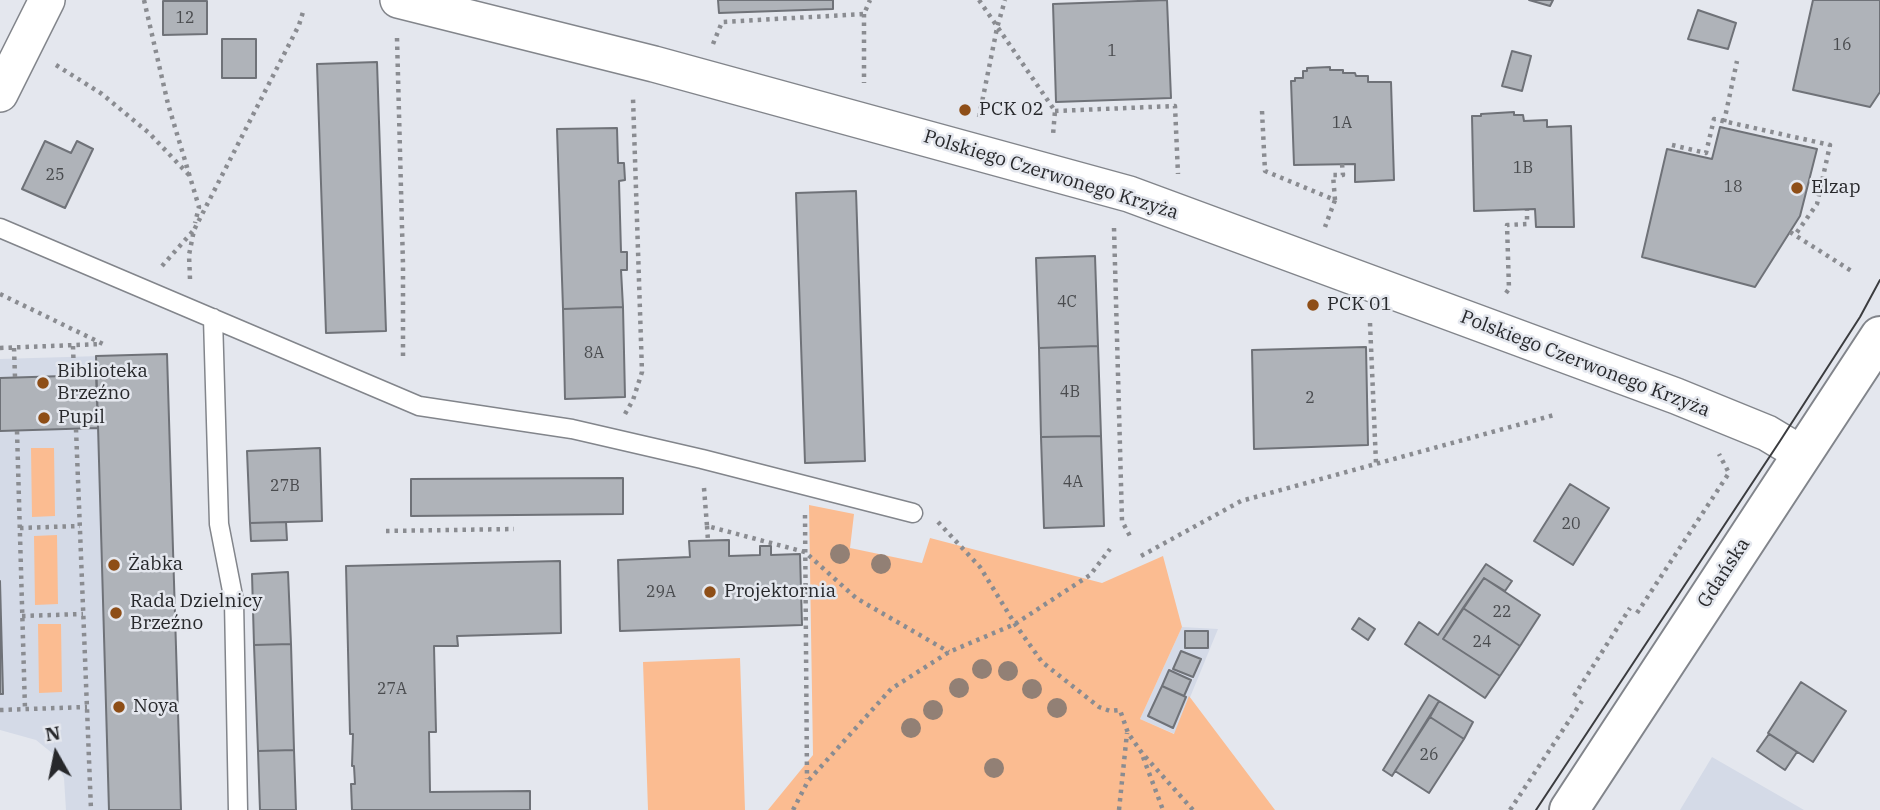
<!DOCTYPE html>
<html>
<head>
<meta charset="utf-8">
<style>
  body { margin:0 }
  #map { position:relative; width:1880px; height:810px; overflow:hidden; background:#e4e7ee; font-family:"IBM Plex Serif",serif }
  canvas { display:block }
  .north { position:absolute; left:21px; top:719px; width:70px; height:70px; -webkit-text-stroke:5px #e4e7ee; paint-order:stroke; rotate:351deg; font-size:19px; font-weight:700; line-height:28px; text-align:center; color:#27282b }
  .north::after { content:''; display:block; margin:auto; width:24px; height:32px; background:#27282b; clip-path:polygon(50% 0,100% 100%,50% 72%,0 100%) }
</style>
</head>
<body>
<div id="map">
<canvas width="1880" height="810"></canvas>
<div class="north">N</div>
</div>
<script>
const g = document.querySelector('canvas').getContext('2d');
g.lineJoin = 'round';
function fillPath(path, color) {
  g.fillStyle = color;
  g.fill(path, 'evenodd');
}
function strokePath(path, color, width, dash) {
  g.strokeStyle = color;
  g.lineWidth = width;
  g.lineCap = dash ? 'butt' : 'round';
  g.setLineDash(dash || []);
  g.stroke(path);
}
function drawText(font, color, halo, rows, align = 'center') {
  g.font = font + ' "IBM Plex Serif",serif';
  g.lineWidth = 5;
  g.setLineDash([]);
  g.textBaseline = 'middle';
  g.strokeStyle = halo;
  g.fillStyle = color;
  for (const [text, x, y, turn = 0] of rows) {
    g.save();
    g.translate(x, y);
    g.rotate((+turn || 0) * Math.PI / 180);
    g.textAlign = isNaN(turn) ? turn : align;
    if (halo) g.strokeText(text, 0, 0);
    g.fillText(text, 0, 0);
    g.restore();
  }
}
const built = new Path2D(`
  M167,354L181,810H66L64,778L52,753L36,740L0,730V359Z
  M1182,627L1218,629L1175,734L1140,719Z
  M1712,757L1804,810H1680Z`);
const green = new Path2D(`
  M31,448H54L55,516L32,517Z
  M809,505L854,514L850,548L922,563L930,538L1102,583L1163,556L1182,627L1140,719L1174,734L1189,696L1275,810H768L813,755Z
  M57,535L58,604L35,605L34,536Z
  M38,624H61L62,692L39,693Z
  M740,658L745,810H648L643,662Z`);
const building = new Path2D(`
  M718,0H833V9L719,13Z
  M1167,0L1171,98L1056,102L1053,4Z
  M1529,0H1553L1550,6Z
  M1813,0H1880V92L1870,107L1793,90Z
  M163,1H207V34L163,35Z
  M1698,10L1736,23L1728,49L1688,39Z
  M222,39H256V78H222Z
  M1512,51L1531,56L1522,91L1502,86Z
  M377,62L386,331L326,333L317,64Z
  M1330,67V70H1343V73H1355L1356,76H1368V82H1391L1394,180L1355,182V164L1294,165L1291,81H1295V78H1303V71H1307V68Z
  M1514,112V115H1523L1524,121L1547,120V127L1571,126L1574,227H1536L1535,209L1474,211L1472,116H1481V114Z
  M1720,127L1817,149L1800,216L1755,287L1642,257L1667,149L1712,159Z
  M617,128L618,163H624L625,180L619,181L621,252H627V270H621L623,307L563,309L557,129Z
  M45,141L71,153L77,141L93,149L65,208L22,189Z
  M856,191L865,461L805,463L796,193Z
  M1095,256L1098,346L1039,348L1036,258Z
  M623,307L625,397L565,399L563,309Z
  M1098,346L1101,436L1041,437L1039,348Z
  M1366,347L1368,445L1254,449L1252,350Z
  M167,354L181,810H109L96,356Z
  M96,375L98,428L0,431V378Z
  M1101,436L1104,526L1044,528L1041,437Z
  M320,448L322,521L250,523L247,451Z
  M623,478V514L411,516V479Z
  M1570,484L1609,508L1573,565L1534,541Z
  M286,522L287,540L251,541L250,523Z
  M729,540V556L760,555V546H771V555L800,554L802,625L620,631L618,560L690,557L689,541Z
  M560,561L561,633L457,636L458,646H434L436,732H429L430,792L530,791V810H352L351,784H355L354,766H352L353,734H350L346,566Z
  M1486,564L1512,581L1505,591L1484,578L1443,639L1500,676L1485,698L1405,644L1419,622L1438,635Z
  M288,572L291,644L254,645L252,574Z
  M1484,578L1540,615L1520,646L1463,608Z
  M0,581L3,694H0Z
  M1463,608L1520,646L1500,676L1443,639Z
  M1359,618L1375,629L1368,640L1352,629Z
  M1185,631H1208V648H1185Z
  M291,644L294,750L258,751L254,645Z
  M1181,651L1201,659L1193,677L1173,669Z
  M1169,670L1191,680L1184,696L1162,686Z
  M1801,682L1846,711L1813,762L1768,733Z
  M1162,686L1186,697L1173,728L1148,716Z
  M1429,695L1439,701L1392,776L1383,770Z
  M1439,701L1473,722L1464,739L1430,717Z
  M1430,717L1464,739L1429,793L1395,771Z
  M1769,734L1797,752L1785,770L1757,751Z
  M294,750L296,810H260L258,751Z`);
const path = new Path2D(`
  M144,0L168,104L199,207L195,223
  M979,0L1055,111L1053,135
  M864,14V83
  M397,38L403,265V359
  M713,44L722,22L864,14L870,0
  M56,65L102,94L149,133L189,175
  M1055,111L1175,106L1178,174
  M1262,111L1265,171L1335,200L1325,227
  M979,117L997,28L1005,0
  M1724,122L1737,61
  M1672,145L1706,153L1714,119L1830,145L1817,204L1795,235
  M1335,200L1333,175H1343L1342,164
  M1114,228L1122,521L1132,540
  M1790,232L1853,272
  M162,266L193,231
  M190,279L189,255L194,230L299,25L303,12
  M1506,293L1509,289L1507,225L1527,224V210
  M0,294L103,344
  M1370,323L1376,463
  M73,346L74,376
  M0,348L102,344
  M14,348L15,377
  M625,414L633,400L642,372L633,98
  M76,429L91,810
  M17,431L25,709
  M704,488L707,526L805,552L856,598L949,652
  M805,515L807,779
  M938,522L980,567L1015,624L1042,662L1099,707L1110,711L1120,710L1128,733L1142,753L1193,810
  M707,526L708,541
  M20,528L80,526
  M386,531L514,529
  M1141,556L1241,501L1554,415
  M1637,613L1729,473L1719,454
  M22,616L83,614
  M1574,696L1630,608
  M0,710L87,707
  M1143,757L1163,810
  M793,810L808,781L891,689L949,652L1015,624L1090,575L1110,549
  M1119,810L1127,733
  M1510,810L1582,701`);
const lane = new Path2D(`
  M0,228L419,406L572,429L702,459L913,513
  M213,318L219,524L234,601L238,810`);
const street = new Path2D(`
  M398,0L654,64L1129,194L1676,396L1767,433L1802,454
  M0,94L47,0`);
const secondary = new Path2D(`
  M1569,810L1880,336`);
const tram = new Path2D(`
  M1536,810L1780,441L1860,317L1880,280`);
const trees = [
  [840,554],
  [881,564],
  [982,669],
  [1008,671],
  [959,688],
  [1032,689],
  [1057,708],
  [933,710],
  [911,728],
  [994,768]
];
const markers = [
  [965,110,7,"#8e4e17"],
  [1797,188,7,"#8e4e17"],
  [1313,305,7,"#8e4e17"],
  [43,383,7,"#8e4e17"],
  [44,418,7,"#8e4e17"],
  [114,565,7,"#8e4e17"],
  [710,592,7,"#8e4e17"],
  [116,613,7,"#8e4e17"],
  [119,707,7,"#8e4e17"]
];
const numberNames = [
  ["12",185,18],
  ["16",1842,45],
  ["1",1112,51],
  ["1A",1342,123],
  ["1B",1523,168],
  ["25",55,175],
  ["18",1733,187],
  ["4C",1067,302],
  ["8A",594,353],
  ["4B",1070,392],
  ["2",1310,398],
  ["4A",1073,482],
  ["27B",285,486],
  ["20",1571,524],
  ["29A",661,592],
  ["22",1502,612],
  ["24",1482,642],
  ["27A",392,689],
  ["26",1429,755]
];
const poiNames = [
  ["PCK 02",979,110],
  ["Elzap",1811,188],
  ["PCK 01",1327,305],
  ["Biblioteka",57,372],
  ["Brzeźno",57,394],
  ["Pupil",58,418],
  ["Żabka",128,565],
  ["Projektornia",724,592],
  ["Rada Dzielnicy",130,602],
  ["Brzeźno",130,624],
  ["Noya",133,707]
];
const streetNames = [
  ["Polskiego Czerwonego Krzyża",1051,175,17],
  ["Polskiego Czerwonego Krzyża",1585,364,21],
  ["Gdańska",1724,573,-57]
];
fillPath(built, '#d4dae7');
fillPath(green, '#fbbc91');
fillPath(building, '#afb3b9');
strokePath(building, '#6f7278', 2);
strokePath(lane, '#82858b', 21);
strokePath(street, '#82858b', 38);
strokePath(secondary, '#82858b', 42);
strokePath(path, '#8a8c91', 4.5, [3.5, 5]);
strokePath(lane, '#fff', 18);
strokePath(street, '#fff', 35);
strokePath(secondary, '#fff', 38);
strokePath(tram, '#3b3c3f', 2);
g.fillStyle = '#928075';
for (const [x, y] of trees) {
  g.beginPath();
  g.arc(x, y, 10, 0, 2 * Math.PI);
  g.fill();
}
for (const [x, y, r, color] of markers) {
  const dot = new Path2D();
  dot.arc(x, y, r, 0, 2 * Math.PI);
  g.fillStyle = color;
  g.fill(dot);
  strokePath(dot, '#e4e7ee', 2.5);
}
drawText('16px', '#494b4e', null, numberNames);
drawText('19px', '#27282b', '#e4e7ee', poiNames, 'left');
drawText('19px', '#27282b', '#e4e7ee', streetNames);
</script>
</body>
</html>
